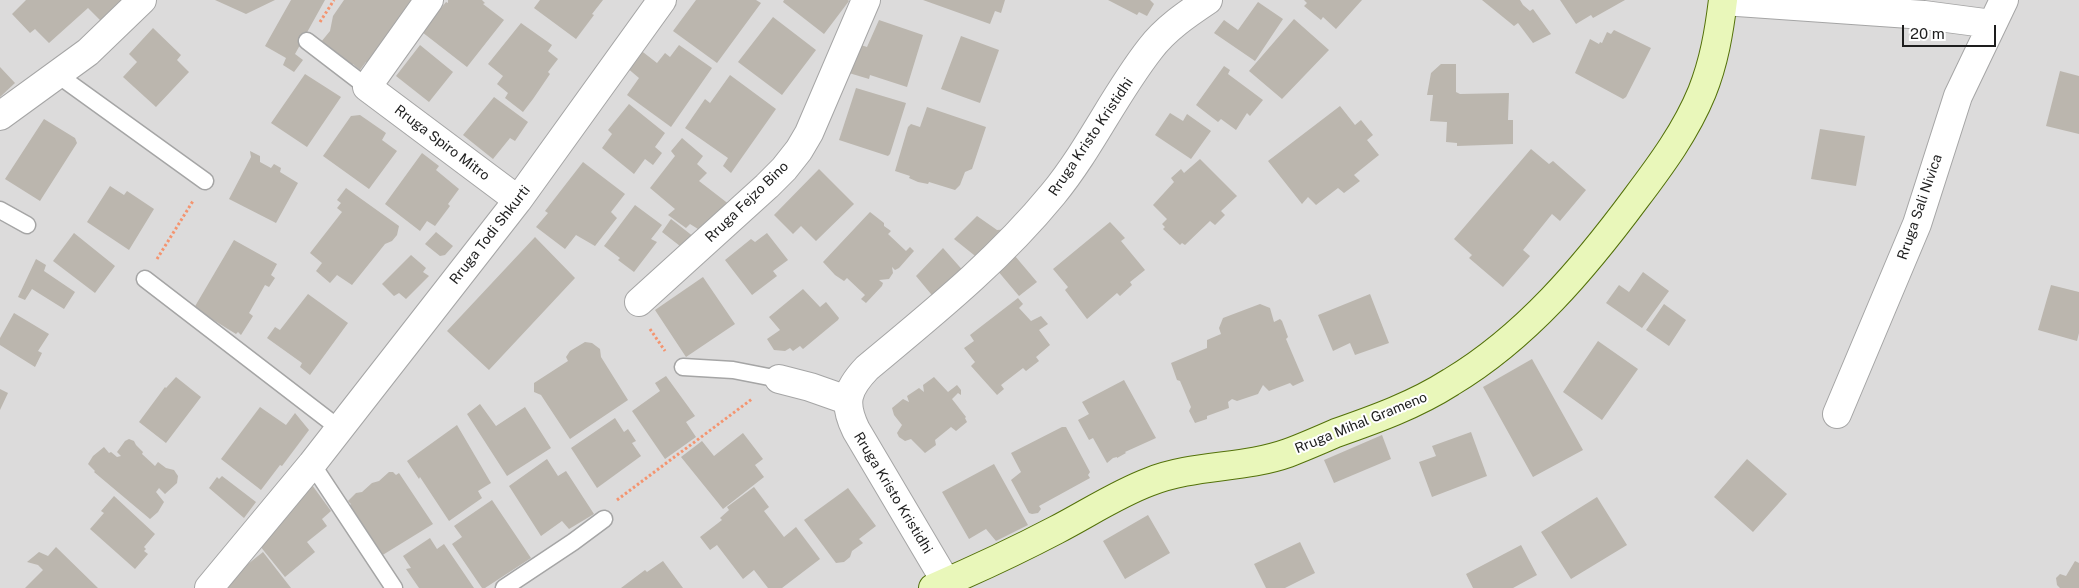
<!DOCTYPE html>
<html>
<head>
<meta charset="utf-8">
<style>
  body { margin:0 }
  #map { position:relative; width:2079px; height:588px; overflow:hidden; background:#efede4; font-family:"Public Sans",sans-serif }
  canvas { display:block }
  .scale { position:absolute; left:1902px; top:25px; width:94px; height:22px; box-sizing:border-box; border:2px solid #1e1e1e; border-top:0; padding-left:6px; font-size:15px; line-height:18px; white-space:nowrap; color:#1e1e1e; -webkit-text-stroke:4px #fff; paint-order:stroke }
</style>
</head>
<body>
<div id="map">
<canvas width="2079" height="588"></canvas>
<div class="scale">20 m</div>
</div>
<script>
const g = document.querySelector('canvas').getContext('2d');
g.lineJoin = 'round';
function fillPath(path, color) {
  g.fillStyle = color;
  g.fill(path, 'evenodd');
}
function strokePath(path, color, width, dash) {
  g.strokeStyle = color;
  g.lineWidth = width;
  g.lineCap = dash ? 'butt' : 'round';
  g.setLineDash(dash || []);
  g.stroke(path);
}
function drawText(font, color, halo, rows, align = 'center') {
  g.font = font + ' "Public Sans",sans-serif';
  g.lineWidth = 4;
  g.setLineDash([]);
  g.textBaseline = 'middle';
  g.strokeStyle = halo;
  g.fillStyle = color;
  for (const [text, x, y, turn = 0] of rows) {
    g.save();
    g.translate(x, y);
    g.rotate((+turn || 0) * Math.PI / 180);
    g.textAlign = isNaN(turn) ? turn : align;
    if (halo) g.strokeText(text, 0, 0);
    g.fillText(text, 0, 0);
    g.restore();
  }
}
const residential = new Path2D(`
  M0,0H2079V588H0Z`);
const building = new Path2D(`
  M26,0H123L103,23L88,8L49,43L35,29L30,33L12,14Z
  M215,0H275L246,14Z
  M291,0H325L295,54L303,60L294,72L283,65L286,58L265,46Z
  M344,0H422L373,67L366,62L360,70L353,64L351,66L321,42L330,31L333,16Z
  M448,0H482L485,3L483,4L504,20L467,67L422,32L446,2L448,3Z
  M540,0H603L592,14L594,15L576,39L534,8Z
  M696,0H756L761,3L717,63L673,31Z
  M784,0H848L849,1L824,34L783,2Z
  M923,0H1005L1001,13L995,11L990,24Z
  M1108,0H1150L1154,4L1147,16L1139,12L1137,15Z
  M1304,0H1362L1336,29L1323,17L1321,20L1304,6L1307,3Z
  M1482,0H1520L1523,5L1530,11L1533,9L1551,34L1533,43L1518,23L1514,26Z
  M1560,0H1625L1593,18L1591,15L1576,24Z
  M1258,2L1283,19L1255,61L1214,33L1224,20L1238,30Z
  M773,17L816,50L782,95L738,62Z
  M1294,19L1329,50L1282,99L1249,71Z
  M879,20L923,35L907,87L870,75L869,79L849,73L858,44L867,47Z
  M521,23L552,45L548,51L558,59L548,72L550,74L533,99L523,112L505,98L508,93L497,84L503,76L488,64Z
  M153,28L181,55L177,60L189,72L156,107L123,77L137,62L129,54Z
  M1614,30L1651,48L1626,97L1623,99L1575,73L1590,39L1599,44L1600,42L1602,43L1607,32L1611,34Z
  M961,36L999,50L980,103L941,89Z
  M420,45L453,72L429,102L396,76Z
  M679,45L712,68L671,127L627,95L639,78L626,67L639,49L657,63L665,53L670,57Z
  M1441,64H1456V92L1460,94L1509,93L1508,120H1513V144L1457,146V143L1446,142L1447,122L1430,121L1433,95H1427L1431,73Z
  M1224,66L1230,70L1228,74L1263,100L1250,116L1247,113L1236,130L1221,119L1218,122L1196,105Z
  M0,67L15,83L0,97Z
  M2060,71L2079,76V134L2046,126Z
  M305,74L341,97L307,147L271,123Z
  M730,75L776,109L731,173L723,166L728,158L685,128L705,99L710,103Z
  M856,88L906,103L890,154L888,156L839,140Z
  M494,97L528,122L515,141L510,138L493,159L463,135Z
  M629,104L665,133L655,147L662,153L653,165L645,159L634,174L602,148L612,134L608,130Z
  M1340,106L1355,125L1361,120L1373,135L1367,140L1379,155L1354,175L1360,181L1344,193L1338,188L1316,205L1308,197L1302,204L1268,161Z
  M927,107L986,127L972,169L965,172L960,185L955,190L929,182L928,184L918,182L909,178L910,176L895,171L908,127L911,124L920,127Z
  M1170,113L1183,121L1187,114L1211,131L1191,159L1155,135Z
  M360,115L386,133L382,140L397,151L369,189L323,156L351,116Z
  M44,119L75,138L77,143L40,201L5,179Z
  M1820,129L1865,136L1856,186L1811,179Z
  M682,138L703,156L697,164L707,173L699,181L730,205L706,234L690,224L686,228L668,215L675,209L650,188L675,156L671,151Z
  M1531,149L1549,164L1553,161L1586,190L1560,221L1552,214L1523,250L1530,256L1503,287L1469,258L1472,255L1454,239Z
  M250,151L260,156V162L271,168L274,164L281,168L280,172L298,183L276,223L229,199L251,157Z
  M422,153L439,166L436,170L459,189L448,204L450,206L435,226L427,221L420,231L385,204Z
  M1200,159L1237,196L1221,211L1225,215L1215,225L1210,221L1185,245L1182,243L1180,245L1163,229L1165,227L1162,224L1167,219L1153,205L1174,182L1171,178L1181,169L1184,173Z
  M583,162L625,194L611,212L617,218L595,246L576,235L565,249L536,227L548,213L545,211Z
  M819,169L854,204L816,241L801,226L793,234L774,215Z
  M110,186L124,195L127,191L154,209L129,250L87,222Z
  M346,188L399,226L397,235L392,241L385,244L352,285L337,275L330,283L316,271L322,263L310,253L342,212L337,208L341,203L337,200Z
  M635,205L662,225L651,239L657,242L634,272L618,260L620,258L604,246Z
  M870,212L884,223V226L891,231L888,234L906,251L910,247L914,251L899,268L895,270L892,267L893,273L889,279L879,280L883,283L882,286L866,303L861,299L865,295L847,278L844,281L835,275L823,262Z
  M977,216L997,230L1009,229L979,259L954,239Z
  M671,219L694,237L681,250L678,248L680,246L662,232Z
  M1110,222L1125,238L1121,241L1145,270L1130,282L1132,285L1120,296L1117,293L1087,319L1065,290L1068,287L1053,269Z
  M436,232L453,246L445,255L440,256L425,244Z
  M74,233L115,266L95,293L53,261Z
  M767,233L788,260L773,271L777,276L752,295L725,260L751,239L755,242Z
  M535,237L575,278L489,370L447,331Z
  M234,240L277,264L271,275L275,278L269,287L265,285L249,313L253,316L241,335L238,332L236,334L194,308Z
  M943,248L966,274L936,300L916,276Z
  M411,255L426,268L423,272L429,276L406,299L399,293L394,296L382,284Z
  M1015,256L1037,282L1019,296L997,270Z
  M36,259L46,265L44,271L75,292L64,309L32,289L25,300L18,297Z
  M1643,272L1669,291L1642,328L1606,303L1619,285L1629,292Z
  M703,277L735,324L686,357L655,310Z
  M2051,285L2079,292V333L2077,341L2038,330Z
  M803,289L820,307L826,302L839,318L838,320L803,349L800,346L793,351L790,348L785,351L774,350L767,339L780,330L769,317Z
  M308,294L348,323L310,375L300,367L302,363L267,338L275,327L280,330Z
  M1370,294L1389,343L1355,355L1350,343L1333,351L1318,315Z
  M1018,298L1023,304L1019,308L1031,321L1041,316L1048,324L1039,330L1050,345L1036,357L1039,361L1026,371L1023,368L1001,385L1004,389L997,395L971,366L975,362L964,348L974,341L970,335Z
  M1260,304L1270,308L1274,322L1280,319L1282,321L1288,337L1286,339L1304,381L1293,386L1290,383L1269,391L1263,385L1258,394L1237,401L1232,399L1228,402L1229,408L1207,416V419L1195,423L1189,411L1191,407L1180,381L1177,380L1171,363L1207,348V340L1221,334L1219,328L1223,318Z
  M1664,304L1686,320L1669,346L1646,330Z
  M14,313L49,334L38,351L42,353L35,367L0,345V338Z
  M1598,341L1638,369L1602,420L1563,392Z
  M585,342L592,343L600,349L601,357L628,400L570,439L541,395L534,392V383L568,361L566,357L570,351Z
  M1532,359L1583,450L1533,477L1483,387Z
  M666,376L695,416L686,422L696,437L665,459L632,411L660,391L655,383Z
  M176,377L201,397L166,443L139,422L165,387L166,388Z
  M934,377L948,392L957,385L961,390V395L958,393L952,399L966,417L965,418L967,422L956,431L951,427L935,440L936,445L925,453L911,439L905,441L899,437L897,433L902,425L894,415L892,408L903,399L909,402L907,396L919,388L924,392L923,385Z
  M1124,380L1156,438L1125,452L1126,453L1117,458V457L1113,458L1107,463L1093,438L1089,440L1078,420L1089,414L1082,402Z
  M0,389L8,393L0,410Z
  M480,404L496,426L525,407L551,448L507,476L467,414Z
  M260,407L286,425L295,413L309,430L282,466L280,465L261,490L221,459Z
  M615,418L624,432L628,429L636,441L632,443L641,456L597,488L571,448Z
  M457,425L491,483L478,491L482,498L449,521L420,477L419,479L407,461Z
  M1062,427H1066L1090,472L1088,475L1090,478L1039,506L1041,509L1038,513L1032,514L1029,513L1011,480L1021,472L1011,453Z
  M1471,432L1487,476L1432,497L1419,462L1436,456L1432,446Z
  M743,433L763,459L755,465L764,477L723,509L681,457L702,441L714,456Z
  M1382,435L1391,459L1334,483L1324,460Z
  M129,439L134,441L136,445L143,452L142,454L155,466L158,462L166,468L174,470L178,476L177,483L165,494L159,488L156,492L164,502L158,512L150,519L94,472L95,471L88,464L93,456L104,447L109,453L111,452L117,457L121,456L117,452L125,441Z
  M547,459L558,476L566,471L594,514L569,529L562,521L541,536L509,486Z
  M1747,459L1787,494L1753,532L1714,497Z
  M994,464L1028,525L996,541L986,529L969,539L942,492Z
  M389,472H393L396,475L399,473L433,524L381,556L349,506L351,504L348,501L356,493L362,492L372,483L379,481Z
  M222,476L256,502L244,518L209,488L217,477L219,479Z
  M312,485L331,511L322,519L327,526L307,542L315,552L285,577L260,546Z
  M754,487L769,507L764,511L784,537L796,527L820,559L782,588H768L754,570L743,579L717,545L710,550L700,537L722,520L720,518L729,510L727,507Z
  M848,488L876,526L859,539L863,543L852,551L850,557L844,562L836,563L804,520Z
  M114,496L155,534L144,547L146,549L144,551L148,554L135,569L90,529L104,513L101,511Z
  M1597,497L1627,545L1571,579L1541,532Z
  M492,500L531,558L485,588H482L452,544L462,537L454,526Z
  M1148,515L1170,553L1125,579L1103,541Z
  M430,538L437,549L444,544L474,588H419L406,569L411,568L403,556Z
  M1300,542L1315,573L1285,588H1266L1254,564Z
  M1521,545L1537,575L1513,588H1473L1466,574Z
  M56,547L98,588H25L43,570L38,565L27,562L39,552L48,556Z
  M263,552L291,588H226L223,584Z
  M663,561L683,588H621L645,570L647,572Z
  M2075,561L2079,563V588H2060L2057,585L2056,578L2060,574L2066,576Z`);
const path = new Path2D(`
  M320,22L334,0
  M157,259L193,201
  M650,329L665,351
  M617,500L752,399`);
const lane = new Path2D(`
  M307,41L367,87
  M58,75L205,181
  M0,210L27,225
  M145,279L340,429
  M683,367L733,370L779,379
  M312,464L394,588
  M504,588L573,542L604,519`);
const street = new Path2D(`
  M429,0L367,87L518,200
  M1723,1L1924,15L1992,24
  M0,116L88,52L142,0
  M639,302L767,186L784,169L799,150L809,133L866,0
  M779,379L810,387L847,400
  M1837,414L1917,224L1958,96L2004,0
  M946,582L856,430C843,403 846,390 867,368C933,313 998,261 1053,194C1090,149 1114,95 1150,49C1165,29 1187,14 1208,0
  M209,588L312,464L518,200L662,0`);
const secondary = new Path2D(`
  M933,588C975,570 1016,551 1056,530C1087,514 1117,494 1149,482C1194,464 1243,469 1288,453C1304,447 1320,440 1336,433C1376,419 1415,405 1451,382C1526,337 1584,268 1636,198C1661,165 1686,131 1702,92C1714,62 1719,32 1723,0`);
const streetNames = [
  ["Rruga Kristo Kristidhi",1091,137,-56],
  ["Rruga Spiro Mitro",442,143,37],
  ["Rruga Fejzo Bino",747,202,-44],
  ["Rruga Sali Nivica",1920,207,-71],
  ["Rruga Todi Shkurti",490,235,-52],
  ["Rruga Mihal Grameno",1361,423,-22],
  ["Rruga Kristo Kristidhi",893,493,59]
];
fillPath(residential, '#dcdbdb');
fillPath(building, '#bbb6ae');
strokePath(lane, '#a5a5a5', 19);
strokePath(street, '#a5a5a5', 30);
strokePath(secondary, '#537109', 30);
strokePath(path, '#f4946f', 3, [2.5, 2.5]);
strokePath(lane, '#fff', 16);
strokePath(street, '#fff', 28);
strokePath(secondary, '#e9f7ba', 28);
drawText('14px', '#1e1e1e', '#fff', streetNames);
</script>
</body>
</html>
